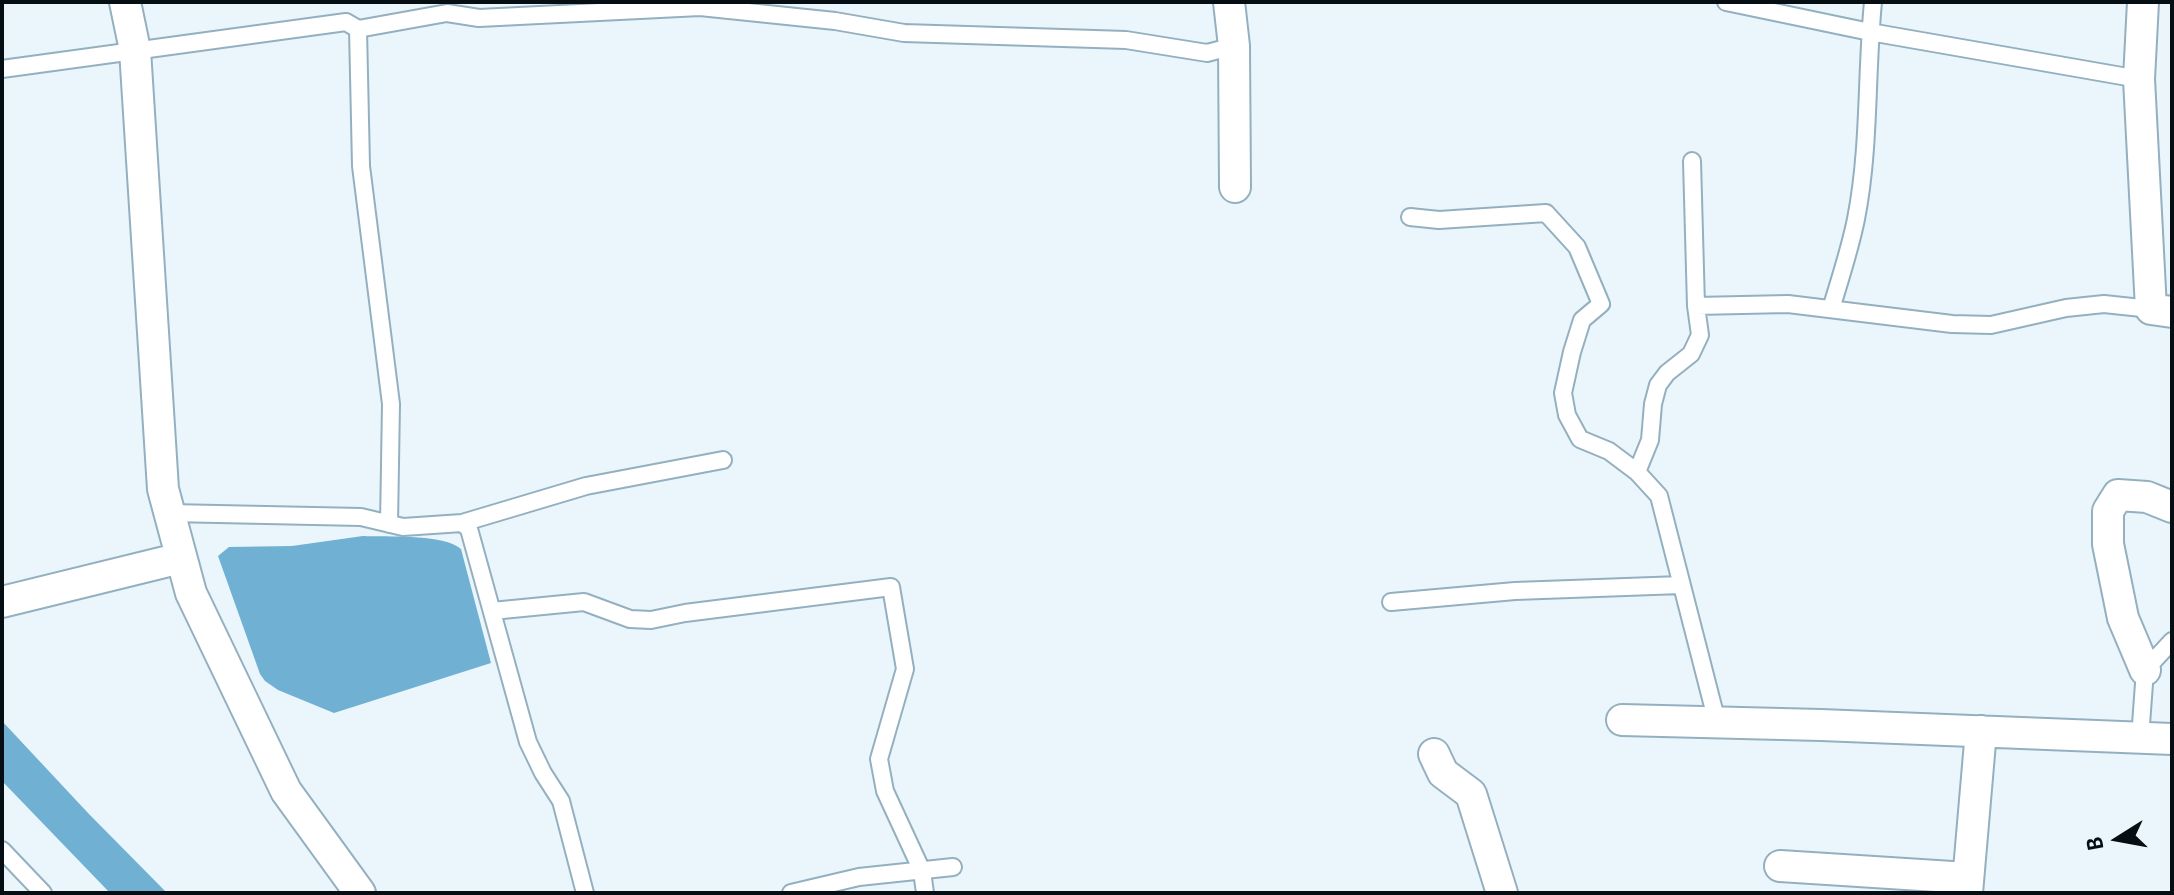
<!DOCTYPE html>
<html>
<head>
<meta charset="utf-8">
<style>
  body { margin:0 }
  #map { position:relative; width:2174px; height:895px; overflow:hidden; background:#eaf6fc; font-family:"PT Sans",sans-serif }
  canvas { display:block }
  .frame { position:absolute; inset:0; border:4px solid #050e13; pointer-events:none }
  .north { position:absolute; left:2078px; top:799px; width:80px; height:80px; -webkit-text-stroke:6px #eaf6fc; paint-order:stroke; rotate:259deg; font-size:22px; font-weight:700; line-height:32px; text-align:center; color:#050e13 }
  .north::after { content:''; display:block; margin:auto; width:28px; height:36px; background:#050e13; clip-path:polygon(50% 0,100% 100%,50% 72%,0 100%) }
</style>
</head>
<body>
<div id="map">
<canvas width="2174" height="895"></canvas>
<div class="frame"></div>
<div class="north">B</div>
</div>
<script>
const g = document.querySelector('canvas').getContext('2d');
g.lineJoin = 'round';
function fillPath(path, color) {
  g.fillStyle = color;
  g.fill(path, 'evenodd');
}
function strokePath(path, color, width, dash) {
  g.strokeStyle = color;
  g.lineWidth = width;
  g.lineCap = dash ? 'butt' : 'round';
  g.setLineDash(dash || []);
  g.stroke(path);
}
const water = new Path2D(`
  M363,536C386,537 445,534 461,549L491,663L334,713L278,690L265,681L260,674L218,556L229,547L292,546Z
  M2,721L88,813L167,893H110L2,781Z`);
const service = new Path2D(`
  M1726,2L1870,32L2139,79
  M358,29L361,166L391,404L389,524
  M2,69L346,22L358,29L447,13L479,18L700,7L835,21L904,33L1126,40L1207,53L1234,46
  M1410,217L1439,220L1546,213L1577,247L1601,304L1582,320L1572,352L1563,393L1567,415L1580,439L1609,451L1637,472L1659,496L1717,722
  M1696,306L1788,304L1952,324L1991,325L2066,308L2104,304L2151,309
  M1831,309C1840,279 1850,249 1856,219C1870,148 1866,74 1873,2
  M1637,472L1650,440L1653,404L1658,385L1667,373L1691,354L1700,335L1696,306L1692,161
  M170,513L361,517L403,527L462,523L586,486L723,460
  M462,523L469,529L528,742L543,773L561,801L585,893
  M1391,602L1515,591L1681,585
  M492,611L584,602L630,619L651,620L685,613L891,587L905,669L879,759L885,791L922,871L925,893
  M2140,738L2145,670L2172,641
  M2,850L43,893
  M791,893L859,877L953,867`);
const minor = new Path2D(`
  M125,2L135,50L163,489L191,593L286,791L360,893
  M1229,2L1234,46L1235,187
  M2143,2L2139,79L2151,309L2172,312
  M2,602L181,558
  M2145,670L2123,618L2108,544V511L2118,495L2147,497L2172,507
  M1622,720L1821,725L2172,739
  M1434,754L1443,773L1471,794L1502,893
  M1780,866L1968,878
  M1967,893L1981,731`);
fillPath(water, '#6fb0d3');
strokePath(service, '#94b0c0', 20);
strokePath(minor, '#94b0c0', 34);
strokePath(service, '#fff', 16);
strokePath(minor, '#fff', 30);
</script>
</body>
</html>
